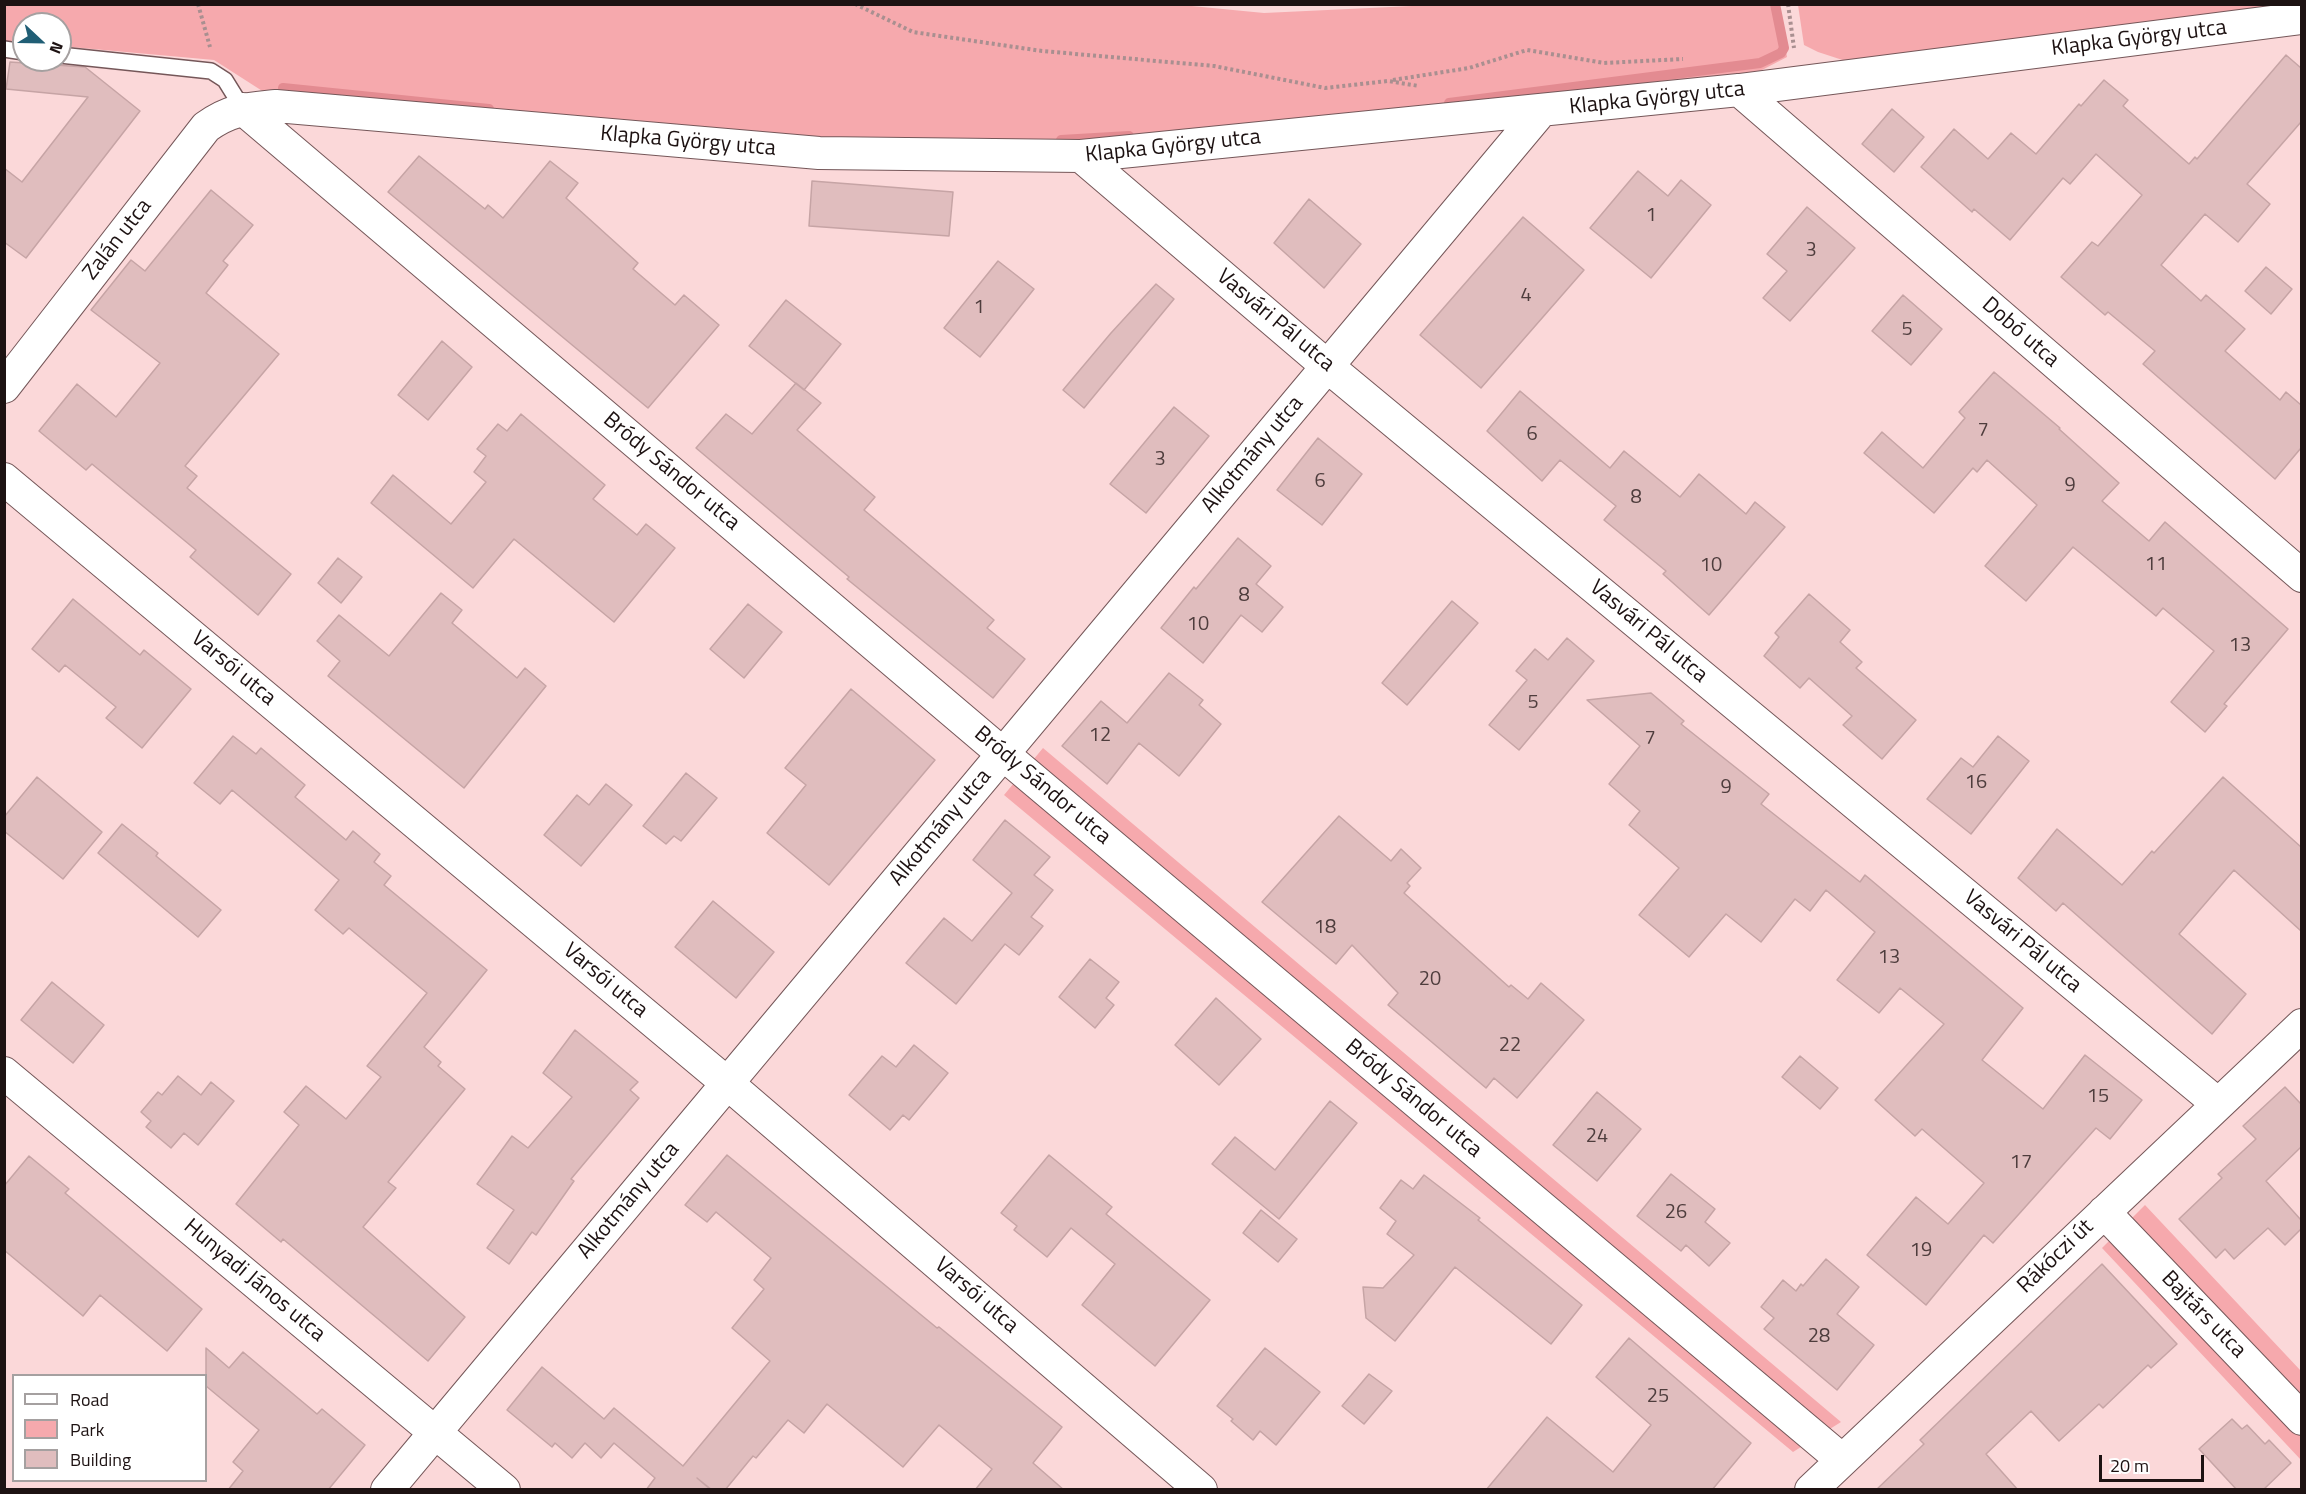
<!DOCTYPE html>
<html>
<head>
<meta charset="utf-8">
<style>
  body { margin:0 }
  #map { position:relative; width:2306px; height:1494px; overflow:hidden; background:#fbd8d9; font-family:"Titillium Web",sans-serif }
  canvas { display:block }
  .frame { position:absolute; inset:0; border:6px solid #1d1212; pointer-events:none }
  .legend { position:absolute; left:12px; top:1374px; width:195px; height:108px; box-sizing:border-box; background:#fff; border:2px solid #a5a0a0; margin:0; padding:8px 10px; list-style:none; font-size:18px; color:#1d1212 }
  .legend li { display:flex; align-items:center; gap:12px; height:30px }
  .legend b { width:30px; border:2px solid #a5a0a0 }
  .north { position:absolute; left:12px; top:12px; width:60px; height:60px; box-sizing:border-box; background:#fff; border:2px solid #a5a0a0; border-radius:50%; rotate:112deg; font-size:16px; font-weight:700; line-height:24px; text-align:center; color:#1d1212 }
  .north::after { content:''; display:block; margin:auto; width:21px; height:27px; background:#205e75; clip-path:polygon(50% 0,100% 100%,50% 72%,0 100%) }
  .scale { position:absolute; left:2099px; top:1455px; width:105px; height:27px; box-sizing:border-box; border:3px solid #1d1212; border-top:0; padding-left:8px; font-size:18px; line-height:21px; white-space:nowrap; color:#1d1212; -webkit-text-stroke:4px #fff; paint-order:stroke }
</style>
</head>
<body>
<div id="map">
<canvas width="2306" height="1494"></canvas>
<div class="frame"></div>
<ul class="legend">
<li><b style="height:8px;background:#fff"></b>Road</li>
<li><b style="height:16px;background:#f6a9ad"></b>Park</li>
<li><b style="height:16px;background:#e0bdbe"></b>Building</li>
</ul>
<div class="north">N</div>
<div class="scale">20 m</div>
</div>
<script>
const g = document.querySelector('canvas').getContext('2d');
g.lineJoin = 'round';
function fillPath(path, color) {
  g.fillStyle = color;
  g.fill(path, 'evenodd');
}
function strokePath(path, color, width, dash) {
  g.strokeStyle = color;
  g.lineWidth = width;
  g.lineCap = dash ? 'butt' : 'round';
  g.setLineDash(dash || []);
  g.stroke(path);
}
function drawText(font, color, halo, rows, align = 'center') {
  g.font = font + ' "Titillium Web",sans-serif';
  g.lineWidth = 4.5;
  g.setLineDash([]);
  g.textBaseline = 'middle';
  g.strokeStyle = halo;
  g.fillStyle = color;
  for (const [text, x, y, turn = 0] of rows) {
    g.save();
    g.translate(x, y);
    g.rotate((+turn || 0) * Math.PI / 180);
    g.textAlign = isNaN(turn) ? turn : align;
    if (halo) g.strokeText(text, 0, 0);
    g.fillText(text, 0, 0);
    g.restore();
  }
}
const green = new Path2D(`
  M1171,4L1264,13L1454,4H1778L1787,57L1760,71L1195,138L815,146L267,94L214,60L60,46V24H24V43L5,42L4,5Z
  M2301,4L1861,66L1818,52L1804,45L1798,5Z
  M1043,748L1841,1422L1793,1452L1004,795Z
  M2145,1205L2301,1371V1460L2102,1248Z`);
const stream = new Path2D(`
  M283,88L489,109
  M1449,103L1760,63L1781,53L1784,48L1775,4
  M1061,140L1129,136`);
const building = new Path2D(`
  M2286,55L2301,68V122L2247,184L2270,204L2238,242L2205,214L2161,265L2201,301L2206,295L2245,329L2225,351L2280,400L2286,392L2301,405V448L2275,479L2143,364L2155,351L2108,312L2105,315L2061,277L2092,242L2098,246L2142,195L2096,154L2070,184L2063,178L2010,240L1974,209L1972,212L1921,167L1954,129L1988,159L2011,133L2036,154L2079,104L2081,106L2104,80L2128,100L2123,106L2189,164L2195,157L2197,159Z
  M10,62L85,67L140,111L26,258L4,242V168L22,182L88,97L6,89Z
  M1892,109L1924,137L1894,172L1862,144Z
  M419,156L485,209L488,205L503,218L550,161L578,183L566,198L638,263L633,269L675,305L684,295L719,325L648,408L388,192Z
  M1638,171L1668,196L1681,180L1711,205L1651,278L1590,228Z
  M812,181L953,192L949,236L809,226Z
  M211,190L253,225L223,261L228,265L206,293L279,354L185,466L197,476L187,488L291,574L258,615L190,557L196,550L92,464L86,470L39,431L77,384L116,417L160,363L91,310L131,260L145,271Z
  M1309,199L1361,244L1324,288L1274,243Z
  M1807,207L1855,248L1790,321L1763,298L1787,271L1767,254Z
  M1523,217L1584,270L1481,388L1420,335Z
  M998,261L1034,289L980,357L944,328Z
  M2266,267L2292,289L2271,314L2245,291Z
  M1156,284L1174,299L1084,408L1063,390L1111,333Z
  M1903,295L1942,329L1911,365L1872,331Z
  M786,300L841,344L804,390L749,346Z
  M442,341L472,367L428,420L398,395Z
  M1994,372L2060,428L2059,429L2119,483L2102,501L2149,541L2165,522L2288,629L2224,704L2227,706L2205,732L2171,702L2214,651L2163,608L2156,616L2073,547L2026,601L1985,566L2037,505L1987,460L1977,472L1973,468L1934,513L1864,453L1882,432L1923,468L1965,418L1959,412Z
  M796,383L821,403L797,430L875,497L864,510L994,620L987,628L1025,659L993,698L847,579L849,577L696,448L726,414L752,434Z
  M1520,391L1610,468L1624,451L1680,497L1699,474L1746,514L1755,502L1785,527L1709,615L1663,574L1666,571L1604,520L1616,506L1560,460L1542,481L1487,431Z
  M1174,407L1209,436L1146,513L1110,484Z
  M521,414L605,485L593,499L637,535L646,524L675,548L614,622L514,539L473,588L371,503L393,475L451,524L486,482L474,472L486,456L477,449L498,424L507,431Z
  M1318,438L1362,474L1322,525L1277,490Z
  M1238,538L1271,566L1256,584L1283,607L1262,632L1241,615L1203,663L1161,628L1194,587L1196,589Z
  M338,558L362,577L341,603L318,583Z
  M441,593L462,610L452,623L517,678L525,668L546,686L464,788L328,676L340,661L317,641L339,615L389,656Z
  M1809,594L1850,630L1840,642L1862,662L1856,668L1916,720L1882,759L1843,725L1852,716L1809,678L1800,688L1764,656L1779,637L1775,633Z
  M73,599L140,655L144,650L191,689L142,748L106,718L116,707L65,665L59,672L32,649Z
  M1452,601L1478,623L1407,705L1382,683Z
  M748,604L782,632L744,678L710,649Z
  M1567,638L1594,661L1519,750L1489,725L1527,680L1516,671L1535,649L1548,660Z
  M1169,673L1203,700L1199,705L1221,724L1179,776L1139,743L1107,784L1062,746L1101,701L1127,723Z
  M851,689L935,760L829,885L767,833L806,785L785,768Z
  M1651,693L1684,721L1681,724L1769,794L1761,804L1860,882L1865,875L2023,1008L1982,1060L2043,1109L2085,1055L2142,1100L2110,1139L2096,1128L1993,1243L1984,1235L1926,1305L1867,1255L1916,1197L1948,1224L1984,1183L1922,1129L1915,1136L1875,1100L1944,1024L1900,988L1879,1013L1837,980L1875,932L1826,890L1810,911L1795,899L1761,942L1726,914L1689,957L1639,915L1679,868L1629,825L1640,811L1609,784L1640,746L1587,700Z
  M233,736L256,754L261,748L305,785L295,797L346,840L353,831L380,854L374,862L391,876L384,885L487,970L424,1047L441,1062L438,1066L465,1089L388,1182L396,1188L363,1227L465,1317L428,1361L283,1239L281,1242L236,1204L299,1125L284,1112L306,1086L346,1119L381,1077L367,1066L427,993L349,928L343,934L315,910L339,880L232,790L220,804L194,783Z
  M1998,736L2029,761L1971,834L1927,799L1961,758L1973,767Z
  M686,773L717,798L681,841L674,836L666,844L643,826Z
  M37,777L102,832L63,879L4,831V817Z
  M2223,777L2301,847V931L2234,870L2179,934L2246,994L2212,1034L2063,903L2056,911L2018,878L2057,829L2122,885L2152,851L2154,853Z
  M606,784L632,805L581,866L544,835L577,795L589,805Z
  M1339,816L1391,861L1401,849L1421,868L1407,883L1410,886L1404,893L1509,987L1511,985L1528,999L1541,983L1584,1020L1517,1098L1494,1078L1486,1088L1388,1005L1398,993L1352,945L1336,964L1262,902Z
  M1005,820L1050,857L1034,875L1053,890L1031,917L1043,926L1019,955L1005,944L956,1004L906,963L944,918L972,941L1012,893L973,860Z
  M122,824L158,853L156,856L221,910L198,937L98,853Z
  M713,901L774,952L736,998L675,947Z
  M1090,959L1119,982L1106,998L1114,1005L1095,1028L1059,997Z
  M52,982L104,1025L73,1063L21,1020Z
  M1216,998L1261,1039L1219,1085L1175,1045Z
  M575,1030L638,1082L630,1090L639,1098L571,1179L574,1181L536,1235L532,1232L509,1264L487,1248L514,1210L477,1184L512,1136L528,1148L572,1097L543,1073Z
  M914,1045L948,1073L909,1120L903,1115L890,1130L849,1095L882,1056L896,1067Z
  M1800,1056L1838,1088L1820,1109L1782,1077Z
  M178,1076L201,1095L211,1082L234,1101L198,1145L184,1133L171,1148L146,1127L151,1121L141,1112L158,1092L162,1095Z
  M2285,1087L2301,1104V1147L2266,1181L2301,1220V1229L2285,1245L2268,1228L2234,1259L2225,1249L2216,1258L2179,1219L2222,1178L2218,1174L2256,1139L2243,1126Z
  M1597,1092L1641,1129L1597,1181L1553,1145Z
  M1330,1101L1357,1123L1279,1219L1212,1164L1235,1137L1275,1170Z
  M727,1155L937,1328L939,1327L1062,1427L1033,1463L1064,1490H975L992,1469L939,1425L903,1467L827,1404L804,1433L788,1420L756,1458L753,1456L725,1490H712L697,1478L711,1490H646L655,1478L614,1443L601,1458L585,1443L572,1458L555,1443L552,1447L507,1410L542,1367L604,1419L614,1408L683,1466L770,1361L732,1328L764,1289L754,1280L771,1258L716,1212L707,1222L685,1205Z
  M1049,1155L1112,1207L1106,1214L1210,1300L1155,1366L1082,1305L1115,1264L1071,1228L1047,1257L1014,1230L1017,1226L1001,1213Z
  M29,1156L69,1189L65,1193L202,1309L167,1351L100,1295L83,1316L4,1250V1186Z
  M1671,1174L1715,1209L1705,1222L1730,1243L1709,1266L1686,1245L1681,1251L1637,1216Z
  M1424,1175L1480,1218L1478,1220L1582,1305L1551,1344L1455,1267L1395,1341L1366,1318L1363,1287L1383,1288L1414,1255L1387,1234L1396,1221L1380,1208L1401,1180L1413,1189Z
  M1261,1210L1297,1239L1278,1262L1243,1233Z
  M1826,1259L1859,1287L1837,1314L1874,1345L1837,1390L1764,1329L1774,1318L1761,1307L1783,1280L1796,1291L1801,1284L1803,1286Z
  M2102,1264L2177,1344L2151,1368L2148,1365L2103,1408L2099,1404L2059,1441L2031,1411L1986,1454L2018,1490H1876L1924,1444L1920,1440Z
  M1629,1338L1751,1443L1712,1490H1486L1547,1417L1613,1472L1651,1425L1596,1377Z
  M206,1348L229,1368L243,1352L317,1414L322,1409L365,1445L328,1490H228L243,1471L233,1462L259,1430L206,1386Z
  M1265,1348L1320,1392L1276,1445L1260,1431L1253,1440L1231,1421L1233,1419L1217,1406Z
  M1369,1374L1392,1391L1364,1424L1342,1406Z
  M2232,1419L2242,1429L2247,1425L2265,1444L2269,1440L2291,1463L2263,1490H2237L2199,1449Z`);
const path = new Path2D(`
  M198,4L210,47
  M325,4H329
  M855,4L913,32L1042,51L1214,66L1325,88L1388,81L1419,86
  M1788,4L1794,48
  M1393,80L1469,68L1527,50L1604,63L1683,59`);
const service = new Path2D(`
  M4,49L24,52
  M60,55L211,71L225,80L243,109`);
const minor = new Path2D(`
  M1739,90L2302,576
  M243,109L1003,754L1842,1460
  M1081,156L1327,366L2218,1104
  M4,387L206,127C231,109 247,109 276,106L819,153L1081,156L1739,90L2302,18
  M4,479L727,1083L1201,1490
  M4,1073L504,1490
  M2104,1212L2302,1419
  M387,1490L1541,111
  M1811,1490L2302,1025`);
const numberNames = [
  ["1",1651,216],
  ["3",1811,251],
  ["4",1526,296],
  ["1",979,308],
  ["5",1907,330],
  ["7",1983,431],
  ["6",1532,435],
  ["3",1160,460],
  ["6",1320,482],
  ["9",2070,486],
  ["8",1636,498],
  ["11",2156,565],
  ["10",1711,566],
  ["8",1244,596],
  ["10",1198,625],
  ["13",2240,646],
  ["5",1533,703],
  ["12",1100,736],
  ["7",1650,739],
  ["16",1976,783],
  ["9",1726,788],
  ["18",1325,928],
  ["13",1889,958],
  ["20",1430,980],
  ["22",1510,1046],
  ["15",2098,1097],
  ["24",1597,1137],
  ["17",2021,1163],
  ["26",1676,1213],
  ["19",1921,1251],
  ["28",1819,1337],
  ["25",1658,1397]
];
const streetNames = [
  ["Klapka György utca",2139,39,-7],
  ["Klapka György utca",1657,99,-6],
  ["Klapka György utca",688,142,5],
  ["Klapka György utca",1173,147,-6],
  ["Zalán utca",118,240,-52],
  ["Vasvári Pál utca",1275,321,40],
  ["Dobó utca",2020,333,41],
  ["Alkotmány utca",1253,455,-50],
  ["Bródy Sándor utca",671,472,40],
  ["Vasvári Pál utca",1648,632,40],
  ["Varsói utca",233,669,40],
  ["Bródy Sándor utca",1042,786,40],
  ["Alkotmány utca",941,828,-50],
  ["Vasvári Pál utca",2022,942,40],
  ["Varsói utca",605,981,40],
  ["Bródy Sándor utca",1413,1099,40],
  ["Alkotmány utca",629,1201,-50],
  ["Rákóczi út",2056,1257,-44],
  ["Hunyadi János utca",254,1281,40],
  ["Varsói utca",976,1296,41],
  ["Bajtárs utca",2203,1315,46]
];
fillPath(green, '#f6a9ad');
strokePath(stream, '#e38b91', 10);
fillPath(building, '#e0bdbe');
strokePath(building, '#c6a4a5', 1.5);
strokePath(service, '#755759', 18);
strokePath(minor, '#755759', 34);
strokePath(path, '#a98f90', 4, [3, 3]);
strokePath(service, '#fff', 15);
strokePath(minor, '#fff', 32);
drawText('20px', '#4e3d3d', null, numberNames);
drawText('22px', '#1d1212', '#fff', streetNames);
</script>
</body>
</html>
